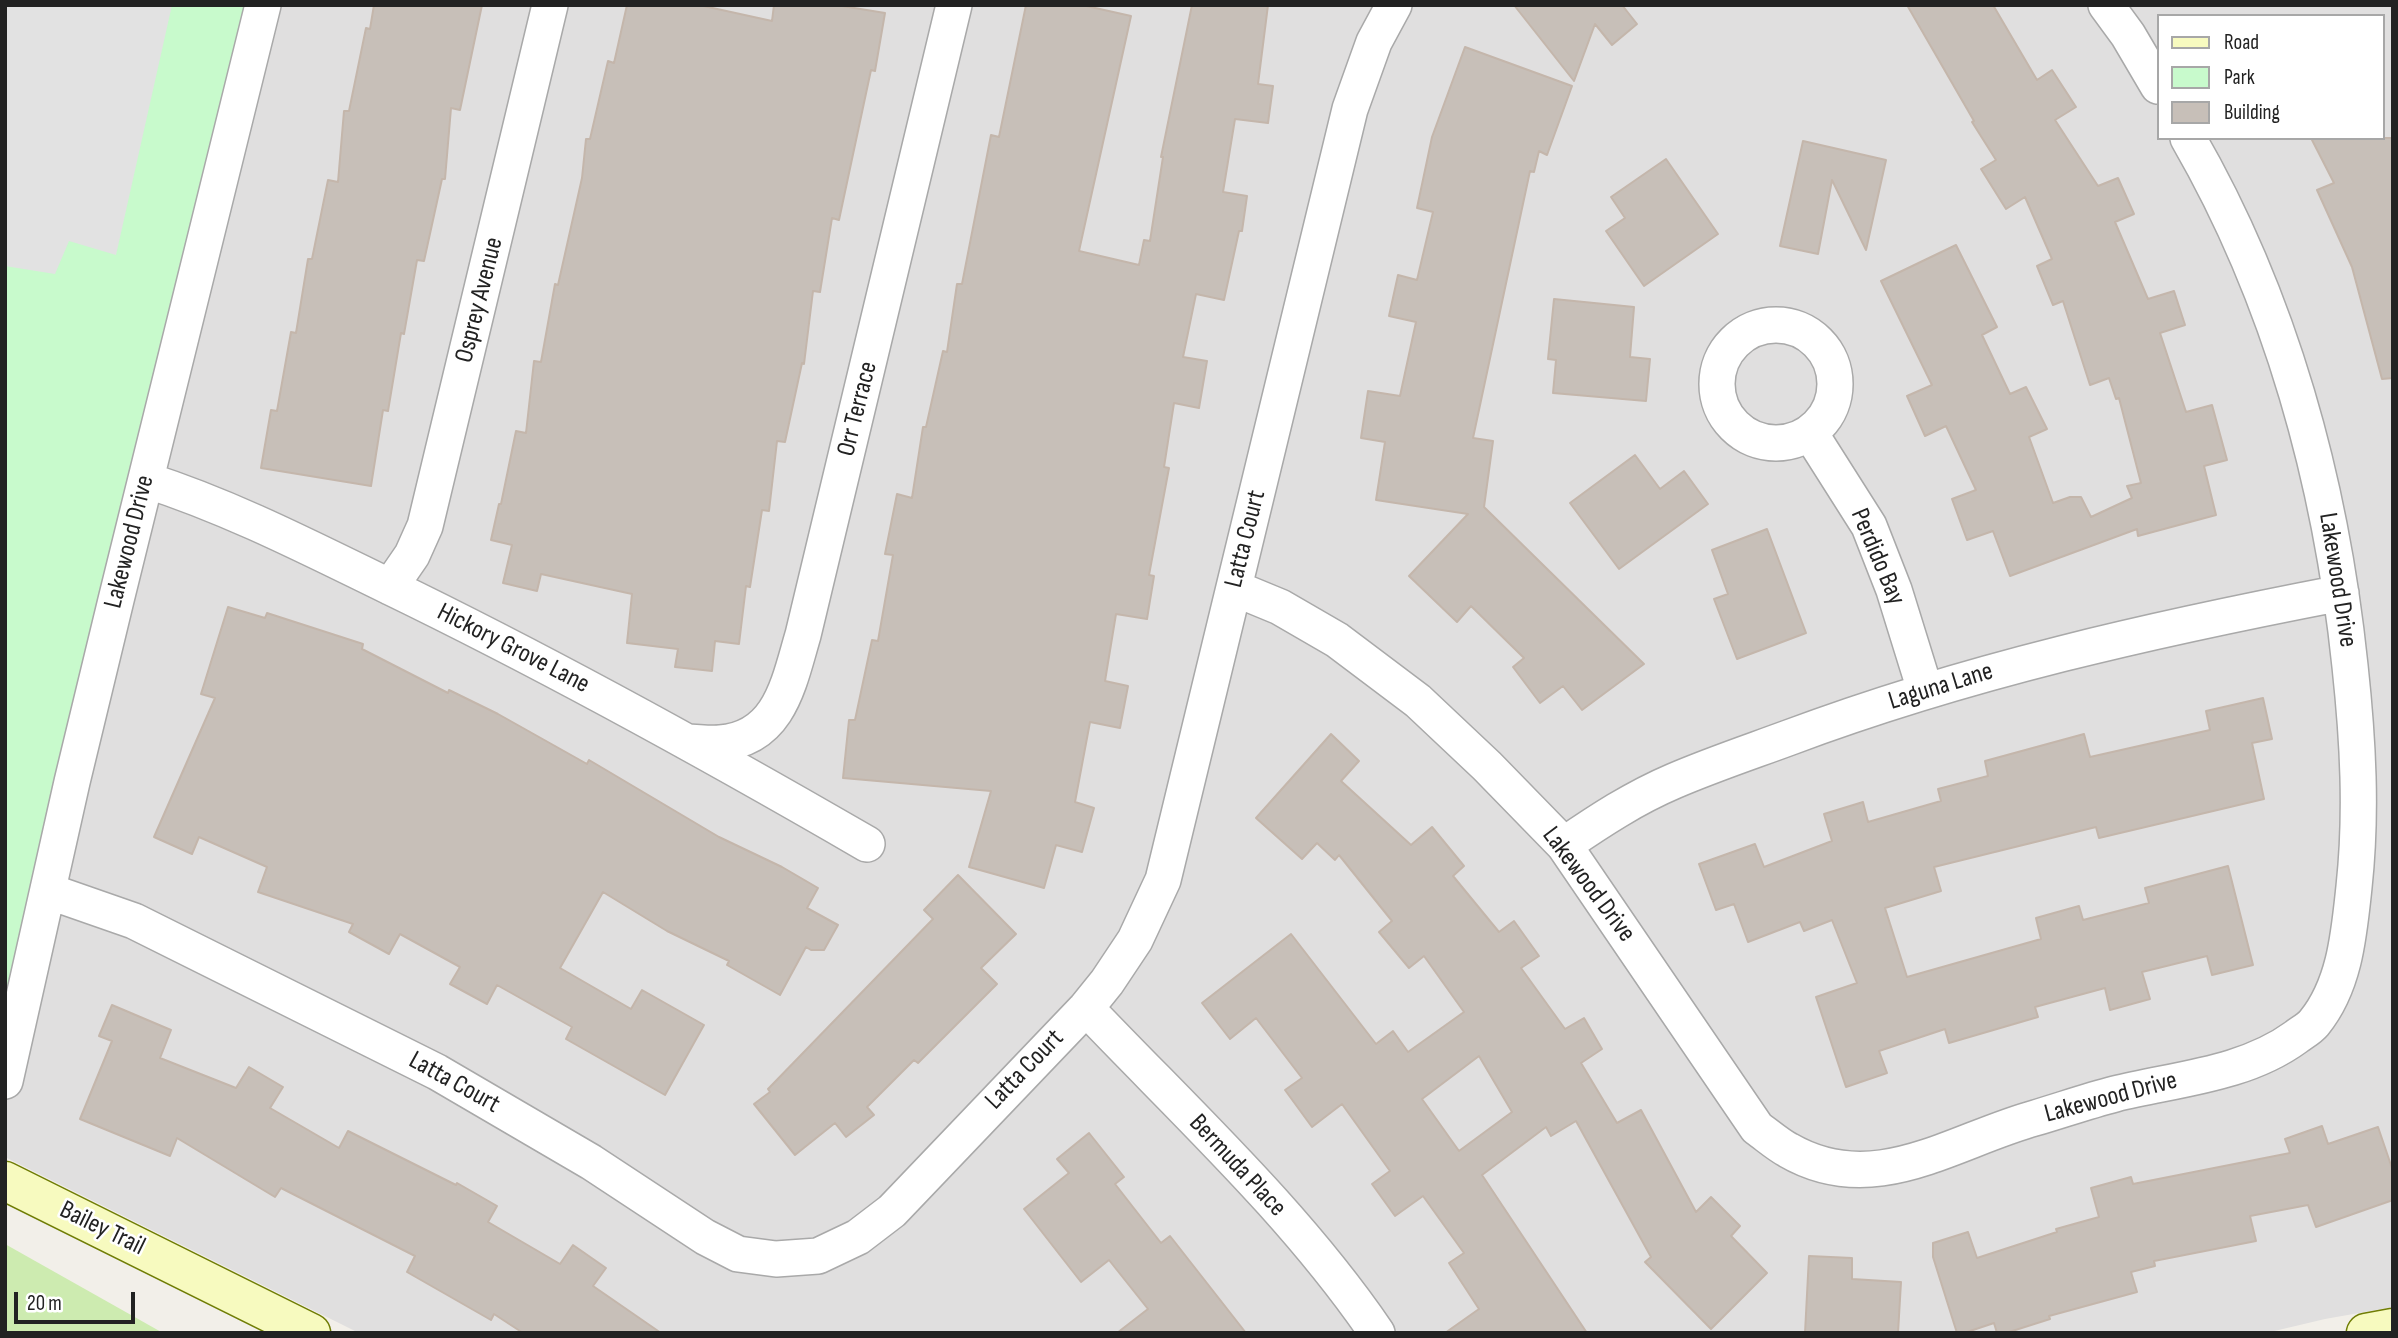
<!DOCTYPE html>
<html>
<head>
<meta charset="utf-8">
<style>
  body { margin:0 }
  #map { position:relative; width:2398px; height:1338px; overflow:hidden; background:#f2efe9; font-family:"Sofia Sans Condensed",sans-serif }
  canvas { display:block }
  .frame { position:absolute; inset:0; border:7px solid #222; pointer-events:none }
  .legend { position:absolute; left:2157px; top:14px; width:228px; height:126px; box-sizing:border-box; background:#fff; border:2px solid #a7a7a7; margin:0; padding:9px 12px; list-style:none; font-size:21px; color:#222 }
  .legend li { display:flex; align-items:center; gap:14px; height:35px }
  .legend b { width:35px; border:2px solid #a7a7a7 }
  .scale { position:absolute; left:14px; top:1292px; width:121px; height:32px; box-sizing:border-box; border:4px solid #222; border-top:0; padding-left:9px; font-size:21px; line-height:24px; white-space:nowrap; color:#222; -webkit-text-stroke:5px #fff; paint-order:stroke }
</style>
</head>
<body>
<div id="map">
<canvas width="2398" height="1338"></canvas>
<div class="frame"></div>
<ul class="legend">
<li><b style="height:9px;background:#f7fabf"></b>Road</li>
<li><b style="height:19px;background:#c8facc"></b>Park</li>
<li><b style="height:19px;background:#c7bfb8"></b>Building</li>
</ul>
<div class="scale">20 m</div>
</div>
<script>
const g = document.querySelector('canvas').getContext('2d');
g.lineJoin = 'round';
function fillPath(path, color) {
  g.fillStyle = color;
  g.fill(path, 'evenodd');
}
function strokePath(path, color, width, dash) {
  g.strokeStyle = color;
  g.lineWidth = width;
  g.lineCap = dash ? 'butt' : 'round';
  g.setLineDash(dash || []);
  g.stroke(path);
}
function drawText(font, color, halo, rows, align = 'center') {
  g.font = font + ' "Sofia Sans Condensed",sans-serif';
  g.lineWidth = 5;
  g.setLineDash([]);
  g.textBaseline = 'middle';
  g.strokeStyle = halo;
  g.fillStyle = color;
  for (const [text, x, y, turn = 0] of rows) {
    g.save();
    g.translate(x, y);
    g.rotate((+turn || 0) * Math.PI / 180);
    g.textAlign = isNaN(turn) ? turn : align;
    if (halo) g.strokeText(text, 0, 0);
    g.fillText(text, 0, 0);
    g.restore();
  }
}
const residential = new Path2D(`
  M267,5H2393V1307L2325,1319L2266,1333H359L5,1157V1080ZM2158,16H2382V138H2158Z`);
const grass = new Path2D(`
  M5,1244L163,1333H5Z`);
const park = new Path2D(`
  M5,5H267L5,1080Z`);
const parking = new Path2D(`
  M5,5H172L116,255L69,241L55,274L5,266Z`);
const building = new Path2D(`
  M374,5H482L460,110L451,108L445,179H442L424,261L417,260L404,334L401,333L388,411L383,410L371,486L261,468L271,410L277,411L291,332L296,333L308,259H312L328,180L338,182L344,111H349L366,28L370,29Z
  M627,5H699L772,21L774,5H836L885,13L875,71L871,70L839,220L832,218L820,292L813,291L804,364L802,363L785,442L777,441L769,511L762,510L750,587L746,586L739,644L715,641L712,671L675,667L678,649L627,643L632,594L541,574L537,591L503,583L512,545L491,540L499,504H501L516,431L526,433L534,361L541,362L555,284L558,285L582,178L586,139H590L608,61L614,63Z
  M1026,5H1082L1131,16L1079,251L1139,265L1144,240L1150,241L1163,157H1161L1192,5H1268L1258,84L1273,86L1268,123L1235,119L1223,192L1247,196L1242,231H1239L1224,300L1196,294L1183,357L1207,361L1199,408L1174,403L1164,467L1169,468L1149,575L1154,576L1147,619L1116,614L1105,681L1128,686L1120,728L1090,722L1075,802L1094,808L1082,852L1056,845L1044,888L969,867L991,791L843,778L849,720H855L872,640L878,641L893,555L885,554L897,494L912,498L923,427H926L943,351L947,352L957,284H962L991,135L999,137Z
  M1514,5H1622L1637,24L1612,45L1595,24L1574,81Z
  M1907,5H1993L2037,80L2052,70L2076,107L2055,120L2098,186L2118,178L2134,214L2115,222L2148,299L2174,291L2185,325L2160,333L2186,412L2212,405L2227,460L2204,466L2216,515L2138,536L2137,529L2010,576L1993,531L1967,540L1952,499L1976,490L1946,426L1925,436L1907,396L1932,385L1881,281L1956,245L1997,327L1982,335L2010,394L2026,387L2047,429L2029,437L2053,503L2070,497H2081L2091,517L2132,498L2127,486L2141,483L2119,398L2116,399L2109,378L2090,385L2063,301L2053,305L2037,266L2052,259L2025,197L2006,209L1981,169L1996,160L1972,122L1974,121Z
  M1465,47L1572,86L1547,155L1539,151L1534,172L1530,171L1473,438L1493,441L1484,507L1644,664L1582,710L1563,686L1540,703L1513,667L1524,658L1471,606L1457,622L1409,576L1468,514L1376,500L1385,442L1361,438L1368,391L1400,396L1416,322L1389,316L1398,275L1417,280L1433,212L1417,208L1432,137Z
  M2311,138H2393V378L2382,379L2352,267L2317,190L2334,183Z
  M1803,141L1886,160L1866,250L1832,180L1818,254L1780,246Z
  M1666,159L1718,234L1644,286L1606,231L1625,218L1611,197Z
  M1554,299L1634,307L1630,357L1650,359L1646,401L1553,393L1556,360L1548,359Z
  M1635,455L1660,489L1684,471L1708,504L1619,569L1570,503Z
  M1767,529L1806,633L1737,659L1714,599L1728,594L1712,550Z
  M228,607L265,618L267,613L363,644L362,649L448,693L449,690L498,714L587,764L589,760L719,837L782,867L818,888L807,908L838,925L824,950H811L806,947L780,995L727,965L729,961L667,931L603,892L560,968L631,1009L642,990L704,1025L665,1095L566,1039L572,1027L497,985L487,1004L450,984L460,967L400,934L389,954L349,932L353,924L258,892L267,867L199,837L192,854L154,837L215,698L201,694Z
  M2263,698L2272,739L2252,743L2264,799L2099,838L2096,827L1934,867L1941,891L1885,908L1907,977L2041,939L2036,918L2079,906L2083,920L2149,903L2145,888L2228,866L2253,965L2212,975L2207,956L2142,972L2150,999L2110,1010L2105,988L2035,1007L2038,1017L1949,1043L1945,1029L1879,1051L1887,1073L1846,1087L1816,997L1857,983L1832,920L1804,931L1800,922L1748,942L1734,904L1716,910L1699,864L1755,844L1764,867L1832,841L1824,814L1863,802L1868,822L1941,801L1938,789L1988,776L1985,761L2084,734L2090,757L2210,730L2206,711Z
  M1331,734L1359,761L1341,781L1411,845L1432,827L1464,866L1453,876L1499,932L1514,921L1539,956L1521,968L1565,1029L1584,1018L1602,1049L1581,1063L1617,1123L1641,1110L1696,1212L1711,1197L1740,1226L1731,1236L1767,1273L1711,1329L1645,1262L1651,1257L1576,1121L1551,1136L1546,1127L1482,1175L1587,1333H1445L1479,1309L1449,1263L1464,1253L1423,1196L1395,1216L1372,1184L1390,1171L1342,1104L1312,1127L1285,1090L1302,1078L1256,1018L1230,1039L1202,1003L1291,934L1376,1044L1393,1031L1408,1052L1464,1012L1424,956L1409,968L1379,932L1392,921L1339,855L1335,860L1317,843L1302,859L1256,818ZM1479,1056L1512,1112L1459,1151L1422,1099Z
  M958,875L1016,934L981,968L997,984L918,1063L914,1060L867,1107L874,1115L846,1137L835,1123L795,1155L754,1104L770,1092L768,1089L933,919L924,910Z
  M112,1005L171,1030L160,1058L236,1088L249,1067L283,1087L270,1108L339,1148L348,1131L456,1185L457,1183L497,1206L488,1222L560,1264L573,1245L606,1268L593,1286L661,1333H523L494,1314L491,1320L407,1272L415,1256L281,1188L275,1197L177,1138L170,1156L80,1119L112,1041L99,1036Z
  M2322,1126L2328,1144L2378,1127L2393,1171V1200L2316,1227L2308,1205L2250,1216L2256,1241L2154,1261L2155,1266L2131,1272L2137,1292L2049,1316L2050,1319L2006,1333H1997L1994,1323L1964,1333H1957L1933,1257V1243L1968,1232L1977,1258L2057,1232L2056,1229L2099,1217L2091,1188L2131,1177L2133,1184L2290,1153L2285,1139Z
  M1089,1133L1124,1177L1115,1184L1161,1243L1170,1236L1246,1333H1117L1148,1309L1109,1260L1081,1282L1024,1209L1069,1173L1057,1159Z
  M1809,1256L1852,1258V1279L1901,1282L1898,1333H1805Z`);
const street = new Path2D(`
  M2106,5L2128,35L2158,86
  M1717 384a59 59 0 1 1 118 0a59 59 0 1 1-118 0Z
  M1810,433L1869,526L1894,590L1925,690
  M146,480C230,507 308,547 388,586C551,665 710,753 867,844
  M390,587L412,555L425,526L550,5
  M1234,588L1280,607L1337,640L1418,701L1487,766L1564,845L1757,1128C1767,1135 1777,1144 1788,1150C1874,1200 1952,1141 2035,1118C2062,1110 2088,1101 2115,1094C2175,1079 2244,1075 2296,1037C2301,1033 2309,1029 2314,1023C2345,985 2349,934 2354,887C2362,813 2358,740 2350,666C2331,483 2281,299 2188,138
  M687,742C697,742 709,744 720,743C780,739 789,682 803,635L954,5
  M1564,845C1599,821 1634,798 1674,781C1711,765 1750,752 1788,738C1967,671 2154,629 2341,593
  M48,891L134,921L437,1072L591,1162L705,1237L738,1254L776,1259L818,1256L858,1237L892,1211L1086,1008L1107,982L1135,940L1163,880L1350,109L1374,42L1394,5
  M1086,1008C1186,1113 1295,1213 1377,1333
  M5,1081L72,782L116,600L263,5`);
const secondary = new Path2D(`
  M5,1181L311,1333
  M2366,1333L2393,1328`);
const streetNames = [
  ["Osprey Avenue",480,300,-76],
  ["Orr Terrace",858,409,-76],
  ["Latta Court",1246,539,-76],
  ["Lakewood Drive",130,542,-76],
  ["Perdido Bay",1877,557,67],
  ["Lakewood Drive",2337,580,81],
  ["Hickory Grove Lane",513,649,27],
  ["Laguna Lane",1941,687,-17],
  ["Lakewood Drive",1588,885,53],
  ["Latta Court",1025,1070,-46],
  ["Latta Court",454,1083,29],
  ["Lakewood Drive",2111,1098,-15],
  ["Bermuda Place",1237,1166,47],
  ["Bailey Trail",102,1229,26]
];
fillPath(residential, '#e0dfdf');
fillPath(grass, '#cdebb0');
fillPath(park, '#c8facc');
fillPath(parking, '#e2e2e2');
fillPath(building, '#c7bfb8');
strokePath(building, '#c4b6ab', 2);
strokePath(street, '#a9a9a9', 38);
strokePath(secondary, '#707d05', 41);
strokePath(street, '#fff', 35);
strokePath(secondary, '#f7fabf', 38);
drawText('26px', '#222', '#fff', streetNames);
</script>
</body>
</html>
